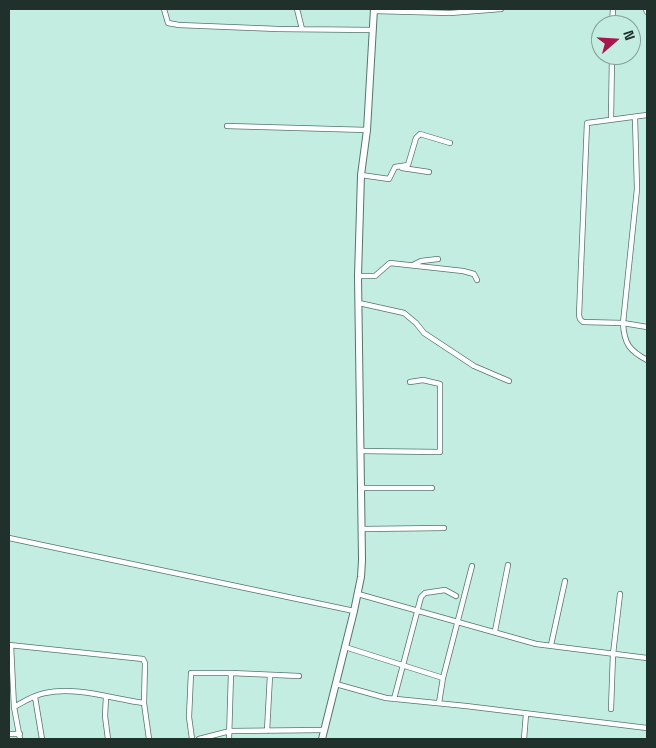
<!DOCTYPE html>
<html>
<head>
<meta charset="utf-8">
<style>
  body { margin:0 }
  #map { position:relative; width:656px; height:748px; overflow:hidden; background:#c3ede0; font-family:"Space Grotesk",sans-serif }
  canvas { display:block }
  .frame { position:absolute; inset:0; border:10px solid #20302b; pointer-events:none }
  .north { position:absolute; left:591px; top:15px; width:50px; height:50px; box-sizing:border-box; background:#c3ede0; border:1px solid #82a198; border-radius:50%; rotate:71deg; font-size:14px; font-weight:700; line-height:20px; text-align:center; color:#20302b }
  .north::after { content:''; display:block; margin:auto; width:18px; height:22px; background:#a9154c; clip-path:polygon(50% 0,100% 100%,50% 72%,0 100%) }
</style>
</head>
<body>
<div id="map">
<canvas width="656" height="748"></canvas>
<div class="frame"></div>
<div class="north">N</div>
</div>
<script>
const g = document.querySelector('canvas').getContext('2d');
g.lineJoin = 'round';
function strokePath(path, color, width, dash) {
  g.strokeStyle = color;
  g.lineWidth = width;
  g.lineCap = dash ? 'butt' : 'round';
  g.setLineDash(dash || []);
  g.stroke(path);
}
const street = new Path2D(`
  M164,9L168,23L179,25L278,29L373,30
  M297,9L302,29
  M646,9L647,12
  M375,11L450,13L501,9
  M612,25L613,9
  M647,115L587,123L579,315L580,319L583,322L623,323L647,327
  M635,118L637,189L623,323C624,344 630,351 647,360
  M611,119L612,55
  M227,126L367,130
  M402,168L429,172
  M361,175L389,179L395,167L408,165L416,138L420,134L450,143
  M413,265L421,261L438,259
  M358,276H375L390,263L463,271L474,274L477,280
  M359,303L404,313L416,323L424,333L474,366L509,381
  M360,451L440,452V384L423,380L410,382
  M362,488H432
  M362,529L444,528
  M9,538L354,611
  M358,594L536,644L647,658
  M495,631L508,565
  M9,645L143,659L145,663L144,703L149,739
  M551,645L565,581
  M11,646L14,707L20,739
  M345,647L443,678
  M336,684L386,698L466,706L647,728
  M35,697L42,739
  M106,697L105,716L108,739
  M394,699L421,597L425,593L445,590L456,596
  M439,703L443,678L472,566
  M14,707C23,702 34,695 45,693C77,686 112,699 144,703
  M611,709L613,654L620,594
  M267,731L270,675
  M9,734H20
  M192,739L189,717L191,673H231L299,676
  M199,739L230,731L324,730
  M229,739L231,673
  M524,739L526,714`);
const secondary = new Path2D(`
  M322,739L354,611L361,577L362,560L358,276L361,175L367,130L374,9`);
strokePath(street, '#51776c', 6);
strokePath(secondary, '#51776c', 8);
strokePath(street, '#fff', 4.5);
strokePath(secondary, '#fff', 6);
</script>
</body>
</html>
